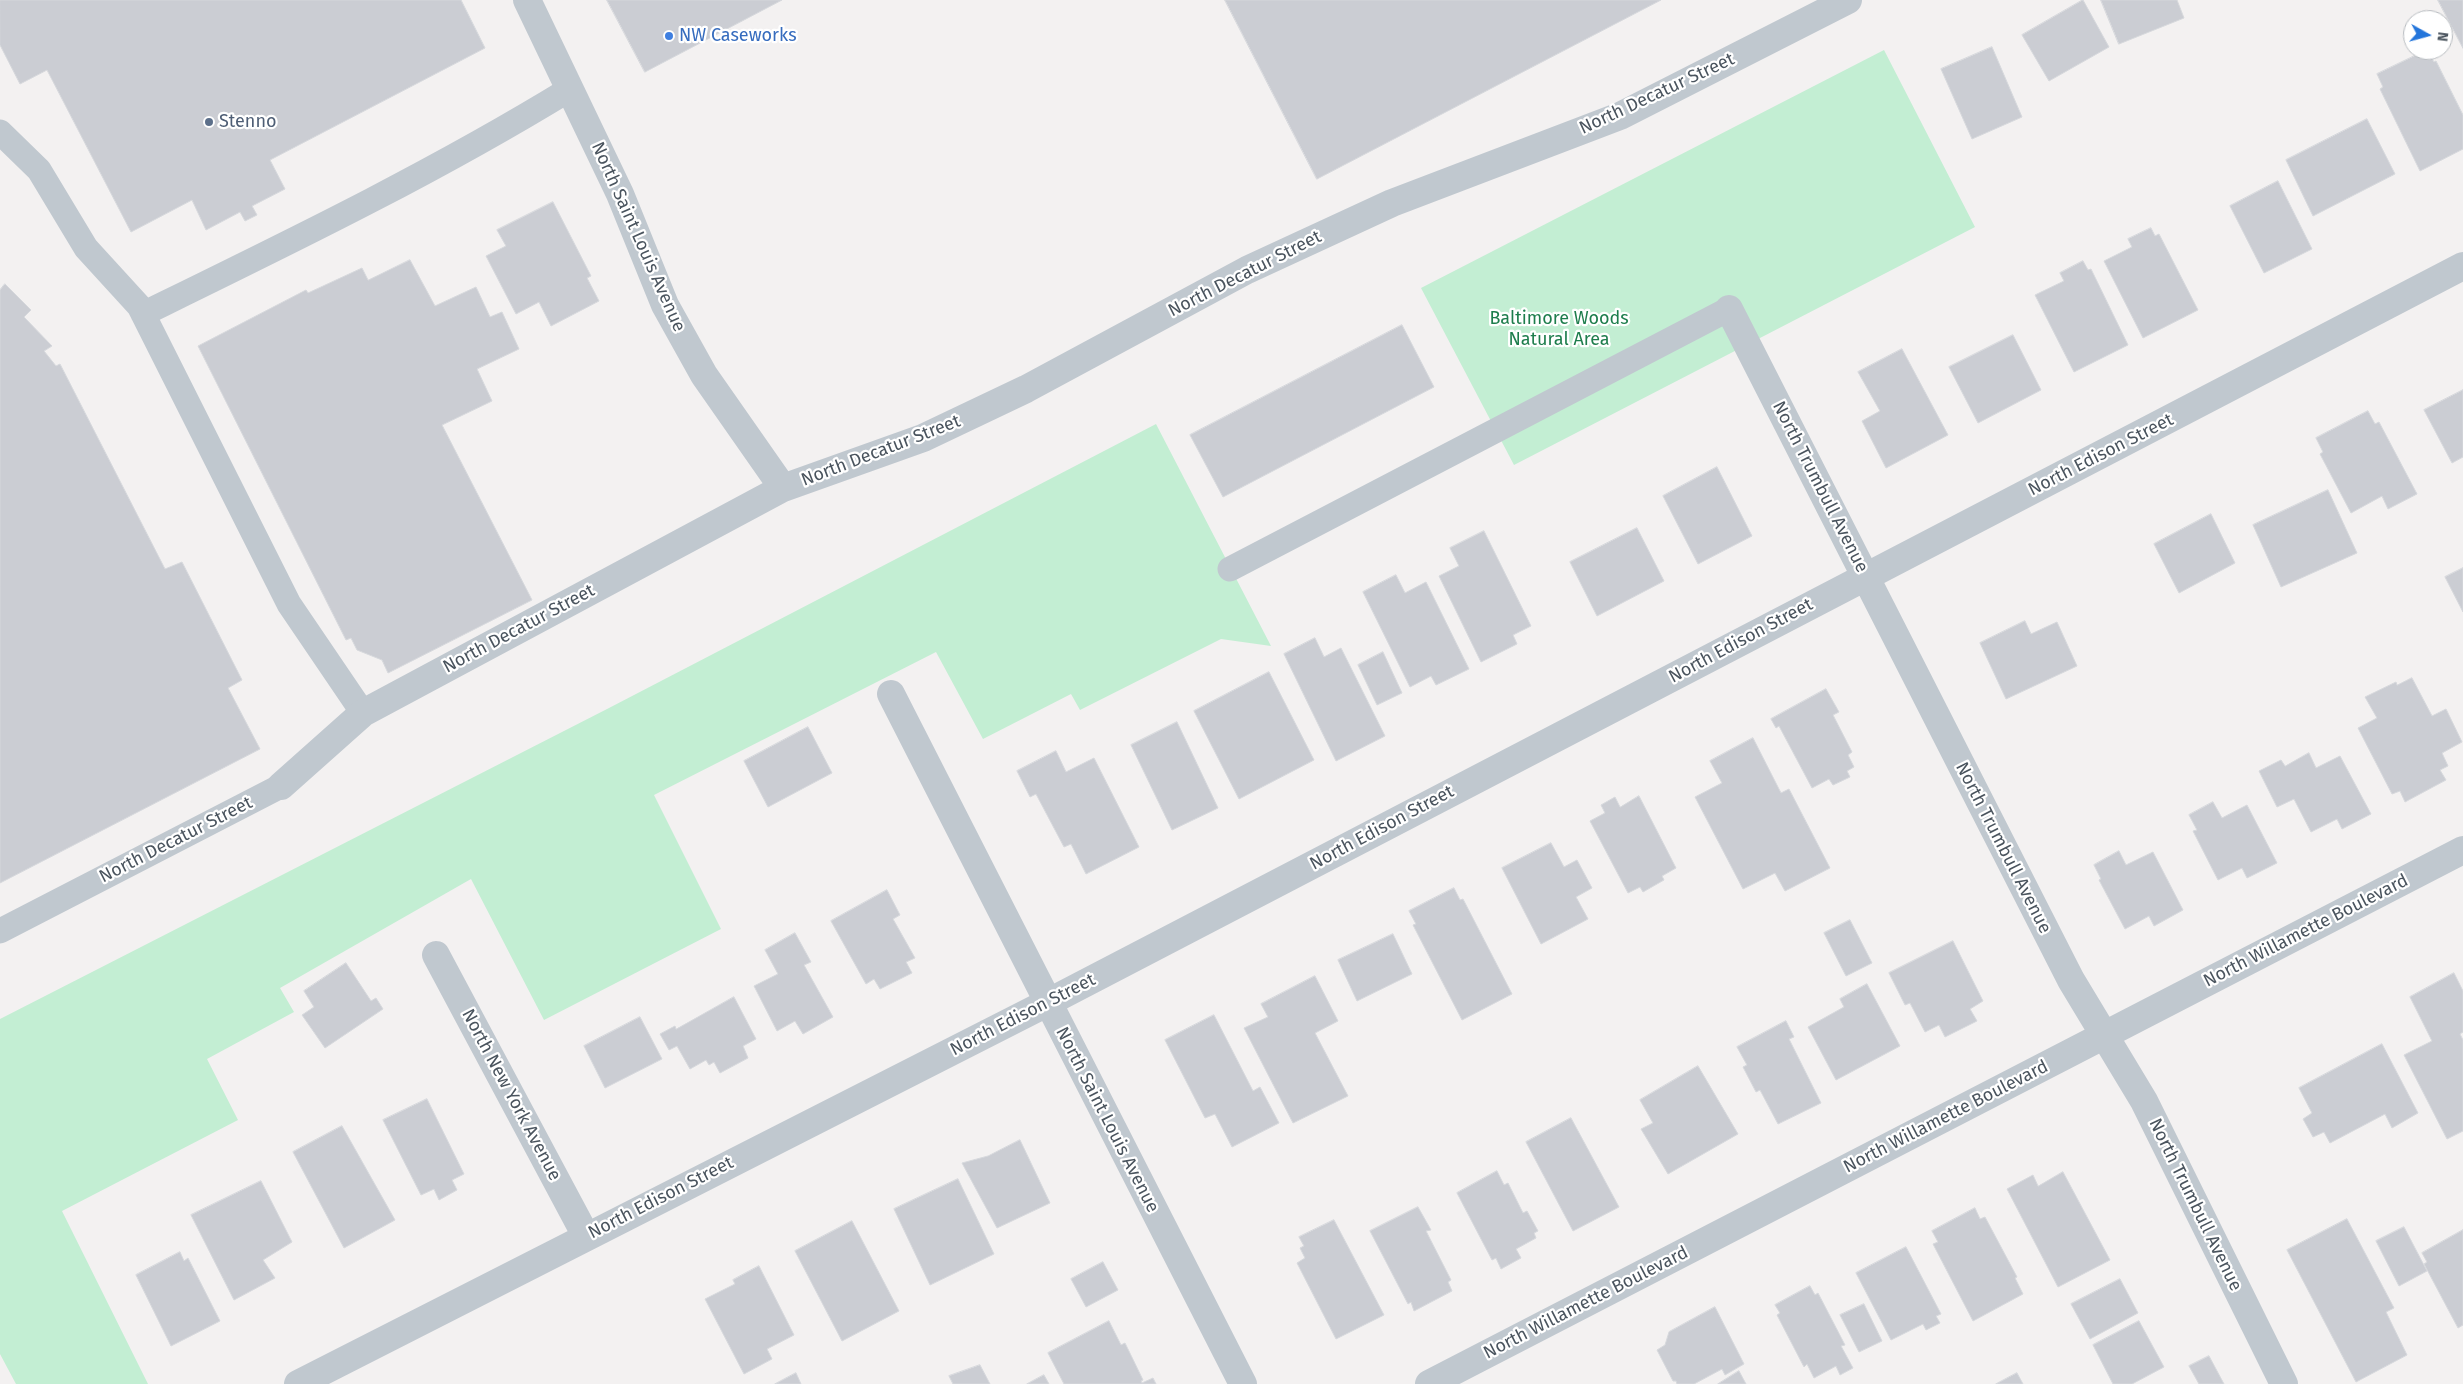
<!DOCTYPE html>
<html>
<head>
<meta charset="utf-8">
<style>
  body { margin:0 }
  #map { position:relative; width:2463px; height:1384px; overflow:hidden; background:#f3f1f1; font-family:"Fira Sans",sans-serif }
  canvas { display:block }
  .north { position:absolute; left:2403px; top:10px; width:50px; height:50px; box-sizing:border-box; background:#fff; border:1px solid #b7bbbf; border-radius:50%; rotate:97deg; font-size:14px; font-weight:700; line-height:20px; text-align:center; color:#4a545e }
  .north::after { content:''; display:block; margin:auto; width:18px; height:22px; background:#2375db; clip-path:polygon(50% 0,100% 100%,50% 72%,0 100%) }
</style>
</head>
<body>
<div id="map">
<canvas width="2463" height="1384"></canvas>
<div class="north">N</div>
</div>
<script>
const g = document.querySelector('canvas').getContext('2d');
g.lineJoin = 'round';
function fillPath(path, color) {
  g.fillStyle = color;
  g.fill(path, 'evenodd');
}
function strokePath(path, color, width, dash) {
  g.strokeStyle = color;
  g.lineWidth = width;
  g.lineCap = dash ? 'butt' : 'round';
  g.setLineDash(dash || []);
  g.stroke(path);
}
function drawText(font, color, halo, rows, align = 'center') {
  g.font = font + ' "Fira Sans",sans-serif';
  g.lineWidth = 4.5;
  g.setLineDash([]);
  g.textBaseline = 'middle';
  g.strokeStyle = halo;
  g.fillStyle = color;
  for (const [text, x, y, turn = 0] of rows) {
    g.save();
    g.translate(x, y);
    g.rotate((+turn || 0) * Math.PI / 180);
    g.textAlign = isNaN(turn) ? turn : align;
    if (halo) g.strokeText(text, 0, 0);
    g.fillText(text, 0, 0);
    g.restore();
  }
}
const green = new Path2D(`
  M1884,50L1975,227L1514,465L1421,288Z
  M1156,424L1271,646L1221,639L1080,710L1071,694L983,739L936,652L654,795L721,929L544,1020L471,879L280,988L294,1012L207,1059L238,1120L62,1211L148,1384H16L0,1354V1019L609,708Z`);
const building = new Path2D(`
  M0,0H461L485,48L270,160L285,189L252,206L257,215L245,221L240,212L206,230L192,200L131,232L47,70L20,84L0,45Z
  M607,0H782L645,72Z
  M1225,0H1661L1317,179Z
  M2083,0L2109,47L2049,81L2022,35Z
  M2101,0H2177L2184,18L2119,44Z
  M2438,0H2463V48Z
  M1992,47L2022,117L1972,139L1941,69Z
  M2427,50L2434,62L2436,61L2463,115V149L2420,171L2380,89L2383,87L2377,74Z
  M2367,119L2395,174L2313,216L2286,160Z
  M2278,181L2312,249L2264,273L2230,206Z
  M553,202L591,276L587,278L599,301L551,326L539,302L516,314L486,256L506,246L497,230Z
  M2151,228L2155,236L2159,234L2198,310L2143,338L2104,261L2132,247L2128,239Z
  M410,260L435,306L476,287L490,317L502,312L519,349L477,369L492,401L442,425L532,600L388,673L382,660L357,650L351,638L346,640L198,346L306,290L308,293L362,268L368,280Z
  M2083,261L2088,270L2091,269L2128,345L2074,372L2035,295L2064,281L2060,273Z
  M5,284L31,310L24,317L52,346L44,351L56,366L60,364L165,569L182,562L242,680L228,688L260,749L0,883V290Z
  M1402,325L1434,387L1223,497L1190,435Z
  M2013,335L2041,390L1978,423L1949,367Z
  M1902,349L1948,435L1886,468L1862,421L1880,411L1858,372Z
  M2463,390V457L2452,463L2424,410Z
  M2368,411L2375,424L2379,422L2417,494L2388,509L2382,496L2351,513L2320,454L2323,452L2316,438Z
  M1717,467L1752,536L1698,564L1663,496Z
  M2328,490L2357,553L2281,587L2253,525Z
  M2211,514L2235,563L2179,593L2154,544Z
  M1637,528L1664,581L1597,616L1570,562Z
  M1484,531L1531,626L1513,635L1517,644L1481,662L1439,576L1459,566L1450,548Z
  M2463,568V612L2445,577Z
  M1396,575L1405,593L1426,582L1469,669L1436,685L1431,676L1410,687L1363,592Z
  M2025,621L2031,634L2057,622L2077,666L2006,699L1980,643Z
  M1315,638L1324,657L1341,648L1385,736L1336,761L1284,654Z
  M1383,652L1402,693L1377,705L1358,665Z
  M1269,672L1314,760L1239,799L1194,711Z
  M2412,678L2432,716L2446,709L2462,742L2442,753L2448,766L2440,770L2446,780L2405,802L2400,791L2392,794L2358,728L2377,718L2365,697L2396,682L2397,685Z
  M1826,689L1839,712L1833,715L1852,752L1848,755L1854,767L1847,771L1850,777L1833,785L1829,779L1812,788L1779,726L1776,728L1771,719Z
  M1177,722L1218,808L1172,830L1131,745Z
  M808,727L832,773L768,807L744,761Z
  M1753,738L1781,793L1789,789L1830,868L1785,891L1775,873L1743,889L1695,797L1722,783L1710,761Z
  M1056,751L1066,772L1094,758L1139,847L1086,874L1071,844L1064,847L1036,794L1030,797L1017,771Z
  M2309,753L2316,768L2340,756L2371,814L2342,829L2337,819L2311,832L2294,799L2277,807L2259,771L2281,760L2285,766Z
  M1639,796L1676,868L1662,876L1664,880L1643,892L1640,887L1628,893L1590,821L1605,813L1601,805L1615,797L1620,807Z
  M2213,802L2222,818L2247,805L2277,863L2247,878L2242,868L2218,880L2193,831L2197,830L2189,815Z
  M1551,843L1564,867L1577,860L1592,888L1576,897L1588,919L1541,944L1502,868Z
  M2119,851L2126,865L2153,852L2183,910L2154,926L2149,916L2125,929L2099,880L2101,879L2094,865Z
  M1454,888L1460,900L1463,899L1512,994L1462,1020L1413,925L1416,924L1409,911Z
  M887,890L900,915L893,919L915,958L906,962L912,973L880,989L874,979L866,984L831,921Z
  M1850,920L1872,963L1846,976L1824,933Z
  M795,933L811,962L804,965L833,1017L803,1034L795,1021L777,1031L754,986L778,974L765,950Z
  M1393,934L1412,974L1357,1001L1338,960Z
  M1953,941L1983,1001L1970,1009L1977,1021L1945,1037L1939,1025L1925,1032L1910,1003L1905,1005L1889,973Z
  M346,963L371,1001L376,998L383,1009L325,1048L302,1015L314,1007L304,991Z
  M2454,973L2463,991V1032L2460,1034L2463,1040V1131L2447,1139L2404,1055L2432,1041L2410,997Z
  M1315,976L1338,1021L1315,1033L1348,1096L1293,1123L1244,1028L1268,1017L1261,1004Z
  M1867,984L1900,1046L1836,1080L1808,1027L1844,1007L1840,999Z
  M734,997L756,1039L743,1046L748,1058L720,1073L714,1062L709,1065L706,1060L690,1069L677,1046L669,1050L660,1034L675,1026L676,1029Z
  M1214,1015L1253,1091L1260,1087L1279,1123L1232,1147L1215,1114L1205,1118L1165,1040Z
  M640,1017L662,1059L605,1088L584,1046Z
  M1786,1021L1794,1037L1789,1039L1821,1103L1778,1124L1760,1090L1756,1092L1743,1067L1747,1065L1737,1047Z
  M2382,1044L2418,1113L2392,1128L2385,1114L2330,1143L2324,1132L2313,1137L2303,1119L2312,1113L2299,1088Z
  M1698,1066L1738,1134L1668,1174L1641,1129L1653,1123L1640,1100Z
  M427,1099L464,1174L452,1180L457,1190L439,1200L434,1189L421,1195L383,1120Z
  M1571,1118L1619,1207L1573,1231L1526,1142Z
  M342,1126L395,1220L344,1248L293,1152Z
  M1020,1140L1050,1203L997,1228L962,1163L988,1156Z
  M1497,1171L1504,1185L1508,1183L1523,1213L1527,1211L1538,1231L1534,1233L1536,1238L1516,1249L1521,1258L1501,1269L1496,1258L1492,1260L1457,1193Z
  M2063,1172L2110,1260L2058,1287L2007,1189L2033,1175L2038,1186Z
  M958,1179L994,1254L930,1285L894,1209Z
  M261,1181L292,1242L263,1260L275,1278L234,1300L191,1215Z
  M1418,1207L1431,1230L1426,1231L1451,1280L1448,1282L1452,1291L1414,1311L1411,1302L1408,1304L1370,1231Z
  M1975,1208L1980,1219L1985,1217L2017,1277L2015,1278L2023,1294L1973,1321L1933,1244L1938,1242L1932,1231Z
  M2347,1219L2394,1308L2386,1312L2407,1355L2356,1382L2287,1250Z
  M1334,1220L1384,1315L1336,1339L1297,1263L1305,1258L1300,1248L1304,1246L1299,1237Z
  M852,1221L899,1311L842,1341L795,1251Z
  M2404,1227L2427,1271L2399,1286L2376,1241Z
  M2463,1230V1325L2458,1328L2424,1264L2427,1262L2422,1253Z
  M1906,1247L1941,1314L1936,1316L1940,1323L1926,1330L1923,1324L1891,1340L1856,1273Z
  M180,1252L184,1261L188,1258L220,1321L171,1346L136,1275Z
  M1103,1262L1118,1290L1086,1307L1071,1279Z
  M759,1266L794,1335L767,1349L772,1359L744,1374L705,1299L735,1284L733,1280Z
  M2120,1279L2138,1313L2090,1339L2071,1304Z
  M1810,1286L1815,1295L1818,1293L1845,1345L1841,1346L1853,1368L1840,1375L1836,1366L1814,1378L1807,1364L1804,1367L1777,1315L1780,1313L1775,1305Z
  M1864,1304L1882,1341L1859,1352L1840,1315Z
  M1715,1307L1744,1364L1725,1375L1722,1369L1694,1384H1677L1676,1381H1673L1657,1350L1665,1345L1669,1332Z
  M1109,1321L1121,1345L1125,1343L1143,1380L1141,1381L1142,1383L1153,1378L1156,1384H1064L1048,1353Z
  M2139,1321L2164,1367L2132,1384H2113L2093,1345Z
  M2209,1356L2224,1384H2199L2189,1366Z
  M980,1365L990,1384H953L949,1376Z
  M1739,1371L1746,1384H1718Z
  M796,1373L801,1384H775Z
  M2017,1373L2023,1384H1996Z
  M1044,1375L1049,1384H1027Z`);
const service = new Path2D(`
  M0,132L39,170L86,248L139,306L289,604L363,713
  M143,314C288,243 433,173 570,89
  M1230,569L1729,309
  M0,931L281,786`);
const minor = new Path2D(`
  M527,0L620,194L665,305L704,375L783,488
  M1729,309L2071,980L2144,1101L2284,1384
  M891,694L1243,1384
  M281,786L363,713L783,488L923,438L1026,389L1247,270L1392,203L1620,116L1848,0
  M436,955L586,1236
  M298,1384L1047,1003L2463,266
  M1429,1384L2463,850`);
const markers = [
  [669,36,5,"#3f7fe0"],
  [209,122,5,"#5c6f8a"]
];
const shopNames = [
  ["NW Caseworks",679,36]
];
const streetNames = [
  ["North Decatur Street",1657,94,-25],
  ["North Saint Louis Avenue",638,237,66],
  ["North Decatur Street",1245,274,-27],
  ["North Decatur Street",881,451,-21],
  ["North Edison Street",2101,455,-27],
  ["North Trumbull Avenue",1820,487,63],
  ["North Decatur Street",519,629,-28],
  ["North Edison Street",1741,641,-28],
  ["North Edison Street",1382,828,-28],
  ["North Decatur Street",176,840,-27],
  ["North Trumbull Avenue",2003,848,63],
  ["North Willamette Boulevard",2306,931,-27],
  ["North Edison Street",1023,1015,-27],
  ["North New York Avenue",511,1095,62],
  ["North Willamette Boulevard",1946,1117,-27],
  ["North Saint Louis Avenue",1107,1120,63],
  ["North Edison Street",661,1198,-27],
  ["North Trumbull Avenue",2195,1205,64],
  ["North Willamette Boulevard",1586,1303,-27]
];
const serviceNames = [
  ["Stenno",219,122]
];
const parkNames = [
  ["Baltimore Woods",1559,319],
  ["Natural Area",1559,340]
];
fillPath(green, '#c3eed3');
fillPath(building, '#cbcdd3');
strokePath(building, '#d6d8dc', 1);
strokePath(service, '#c0c8cf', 25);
strokePath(minor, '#c0c8cf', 28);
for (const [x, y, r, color] of markers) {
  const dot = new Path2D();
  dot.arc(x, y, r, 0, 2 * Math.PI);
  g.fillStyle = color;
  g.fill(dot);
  strokePath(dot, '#fff', 2);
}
drawText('18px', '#366cbe', '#fff', shopNames, 'left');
drawText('18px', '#4a545e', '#fff', streetNames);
drawText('18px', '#4e5e75', '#fff', serviceNames, 'left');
drawText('18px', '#1d7d4c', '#fff', parkNames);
</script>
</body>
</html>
